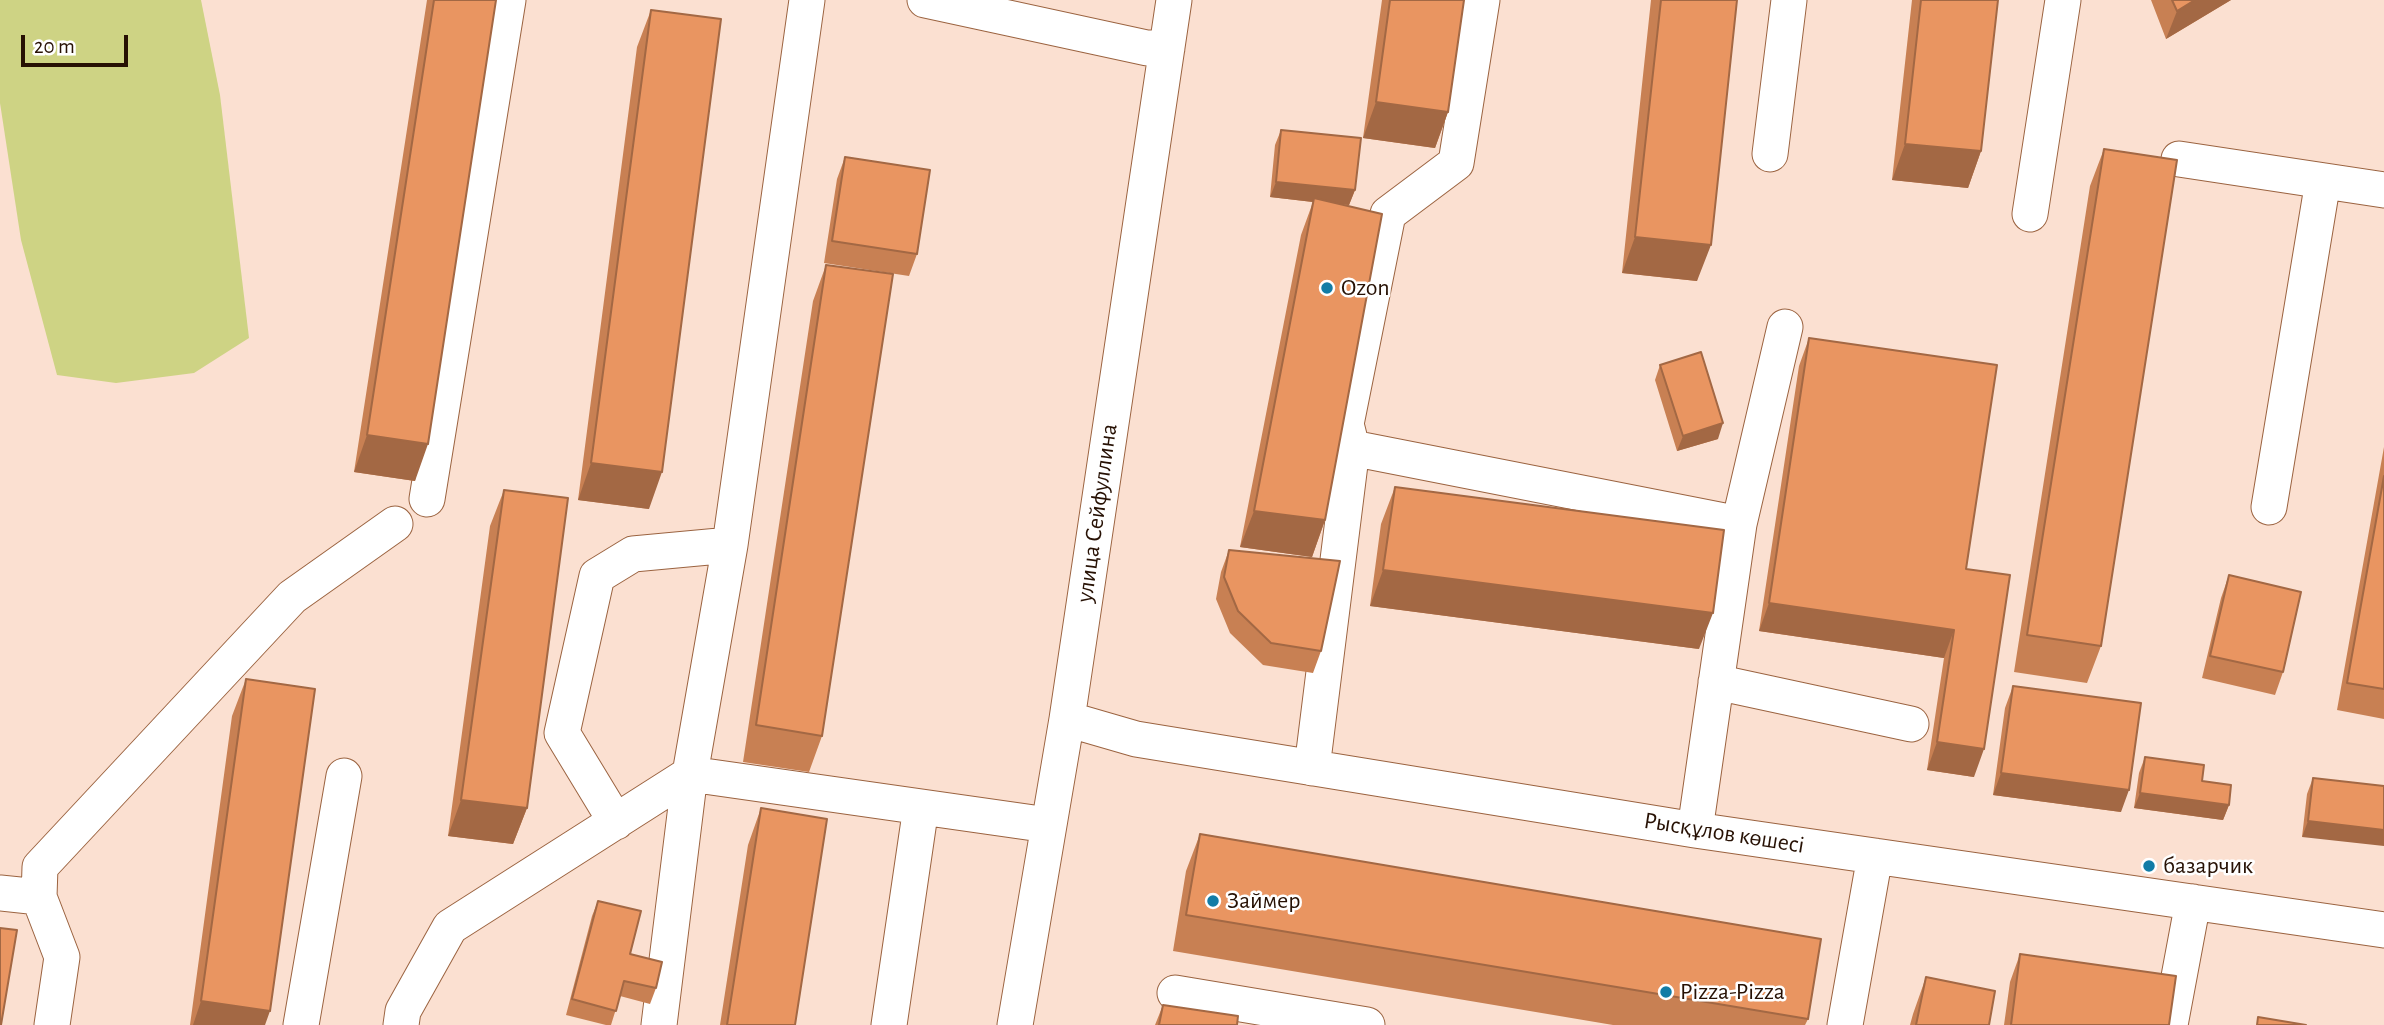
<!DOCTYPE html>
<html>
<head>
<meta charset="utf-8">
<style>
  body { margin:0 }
  #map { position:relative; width:2384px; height:1025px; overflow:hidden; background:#fbe0d1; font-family:"Alegreya Sans",sans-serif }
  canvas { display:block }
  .scale { position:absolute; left:21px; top:35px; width:107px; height:32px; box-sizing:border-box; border:4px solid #271104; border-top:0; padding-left:9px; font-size:21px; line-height:24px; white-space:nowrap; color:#271104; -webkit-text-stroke:5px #fff; paint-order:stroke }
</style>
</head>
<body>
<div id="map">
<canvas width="2384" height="1025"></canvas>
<div class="scale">20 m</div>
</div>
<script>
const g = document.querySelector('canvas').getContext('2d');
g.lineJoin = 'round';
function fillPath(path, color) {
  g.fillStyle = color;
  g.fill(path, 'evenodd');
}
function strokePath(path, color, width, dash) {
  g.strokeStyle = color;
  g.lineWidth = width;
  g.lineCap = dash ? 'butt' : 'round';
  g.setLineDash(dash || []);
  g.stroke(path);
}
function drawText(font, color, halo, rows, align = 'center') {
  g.font = font + ' "Alegreya Sans",sans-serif';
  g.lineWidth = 5;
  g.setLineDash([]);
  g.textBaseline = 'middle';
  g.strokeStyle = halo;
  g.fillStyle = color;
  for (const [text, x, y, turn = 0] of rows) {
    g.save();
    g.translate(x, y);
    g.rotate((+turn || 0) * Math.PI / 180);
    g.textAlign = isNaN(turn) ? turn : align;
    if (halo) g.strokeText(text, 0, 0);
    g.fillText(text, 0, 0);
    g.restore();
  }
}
const green = new Path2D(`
  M0,0H201L220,95L249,338L194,373L116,383L57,375L21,240L0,103Z`);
const minor = new Path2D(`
  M925,0L1147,48H1167
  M1482,0L1456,163L1388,214L1346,424L1352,448L1739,524L1695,830
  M1770,154L1789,0
  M2179,159L2384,190
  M2030,214L2063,0
  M427,499L508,0
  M2269,507L2323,181
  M1739,524L1785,327
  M1716,682L1911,724
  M1067,719L1136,739L1695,830L2384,930
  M1312,768L1352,448
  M616,822L562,733L597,576L633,554L730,545
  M0,893L39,897L62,957L52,1025
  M39,897L40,867L292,597L395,524
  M1175,993L1367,1025
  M301,1025L344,776
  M401,1025L403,1011L450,927L690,774L1048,825
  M659,1025L690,774L730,545L807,0
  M889,1025L921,807
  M1015,1025L1067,719L1174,0
  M1845,1025L1875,856
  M2170,1025L2193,902`);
const wall = new Path2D(`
  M427,0H496L415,481L354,472Z
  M1382,0H1464L1448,112L1435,148L1363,138Z
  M1651,0H1737L1697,281L1622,273Z
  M1912,0H1998L1981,151L1968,188L1892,180Z
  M2151,0H2231L2166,39Z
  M651,10L649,509L578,500L637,47Z
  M1281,130L1355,190L1349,205L1341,204L1325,520L1312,557L1240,547L1301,235L1313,202L1270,197L1275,145Z
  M2104,149L2101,646L2087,683L2014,672L2090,186Z
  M845,157L917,254L909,276L824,263L837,179Z
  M826,265L822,736L809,772L743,762L813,301Z
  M1809,338L1966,569L1974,777L1927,770L1944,658L1759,631L1799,366Z
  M1660,365L1718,439L1677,451L1655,380Z
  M2384,447V719L2337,710Z
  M1395,487L1699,649L1370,606L1381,524Z
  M504,490L527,808L513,844L448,836L490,526Z
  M1229,550L1321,651L1313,673L1263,665L1230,633L1216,599L1221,572Z
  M2229,575L2283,672L2275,695L2202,678L2221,598Z
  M246,679L265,1025H190L232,716Z
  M2013,686L2121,812L1993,795L2005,708Z
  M2145,757L2202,781L2229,805L2223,820L2134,808L2139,773Z
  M2313,778L2384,786L2302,837L2307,794Z
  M761,808L795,1025H720L748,845Z
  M1200,834L1808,1019L1805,1025H1613L1173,951L1186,871Z
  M598,901L630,954L656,988L650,1004L620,996L611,1025H606L566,1015L592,916Z
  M2020,954L2169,1025H2004L2010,982Z
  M1926,977L1989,1025H1910L1913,1014Z
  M1163,1005L1237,1025H1155Z`);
const shadedWall = new Path2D(`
  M2195,0H2231L2166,39L2177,11Z
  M1376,102L1448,112L1435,148L1363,138Z
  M1905,144L1981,151L1968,188L1892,180Z
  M1276,182L1355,190L1349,205L1314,202V198L1313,202L1270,197Z
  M1635,237L1711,245L1697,281L1622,273Z
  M1723,423L1718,439L1677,451L1683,436Z
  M367,435L428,444L415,481L354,472Z
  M591,463L662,472L649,509L578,500Z
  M1254,511L1325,520L1312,557L1240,547Z
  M1383,570L1713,613L1699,649L1370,606Z
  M1769,603L1954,630L1944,658L1759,631Z
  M1937,742L1984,749L1974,777L1927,770Z
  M2001,773L2129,790L2121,812L1993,795Z
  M2140,793L2229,805L2223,820L2134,808Z
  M461,800L527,808L513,844L448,836Z
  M2308,821L2384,830V846L2302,837Z
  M201,1001L270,1011L265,1025H193Z`);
const building = new Path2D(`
  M434,0H496L428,444L367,435Z
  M1390,0H1464L1448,112L1376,102Z
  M1661,0H1737L1711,245L1635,237Z
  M1921,0H1998L1981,151L1905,144Z
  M2172,0H2195L2177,11Z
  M651,10L721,19L662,472L591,463Z
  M1281,130L1361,138L1355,190L1276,182Z
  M2104,149L2177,160L2101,646L2027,635Z
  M845,157L930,170L917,254L832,241Z
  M1314,198L1382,214L1325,520L1254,511Z
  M826,265L893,274L822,736L756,725Z
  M1809,338L1997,365L1966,569L2010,575L1984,749L1937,742L1954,630L1769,603Z
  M1701,352L1723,423L1683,436L1660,365Z
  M2384,476V689L2347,683Z
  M1395,487L1724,530L1713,613L1383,570Z
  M504,490L568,498L527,808L461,800Z
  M1229,550L1340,561L1321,651L1271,643L1238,611L1224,577Z
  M2229,575L2301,592L2283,672L2210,656Z
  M246,679L315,689L270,1011L201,1001Z
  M2013,686L2141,703L2129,790L2001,773Z
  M2145,757L2204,765L2202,781L2231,785L2229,805L2140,793Z
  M2313,778L2384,786V830L2308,821Z
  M761,808L827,819L795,1025H727Z
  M1200,834L1821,939L1808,1019L1186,915Z
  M598,901L641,911L630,954L662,962L656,988L624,981L616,1011L572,999Z
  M0,928L17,930L1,1025H0Z
  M2020,954L2176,976L2169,1025H2011Z
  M1926,977L1995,991L1989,1025H1916Z
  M1163,1005L1238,1016L1237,1025H1159Z
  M2258,1017L2306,1025H2257Z`);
const markers = [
  [1327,288,7,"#127ca6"],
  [2149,866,7,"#127ca6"],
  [1213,901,7,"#127ca6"],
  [1666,992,7,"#127ca6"]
];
const poiNames = [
  ["Ozon",1341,288],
  ["базарчик",2163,866],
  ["Займер",1227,901],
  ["Pizza-Pizza",1680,992]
];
const streetNames = [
  ["улица Сейфуллина",1097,513,-82],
  ["Рысқұлов көшесі",1724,833,9]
];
fillPath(green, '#ced384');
strokePath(minor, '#9b6340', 37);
strokePath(minor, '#fff', 35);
fillPath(wall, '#c88053');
fillPath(shadedWall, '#a36844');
fillPath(building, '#e99561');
strokePath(building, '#a36844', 2);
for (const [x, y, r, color] of markers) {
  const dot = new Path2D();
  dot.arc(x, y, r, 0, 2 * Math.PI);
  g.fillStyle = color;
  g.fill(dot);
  strokePath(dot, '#fff', 2.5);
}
drawText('24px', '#271104', '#fff', poiNames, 'left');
drawText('24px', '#271104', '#fff', streetNames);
</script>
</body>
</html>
